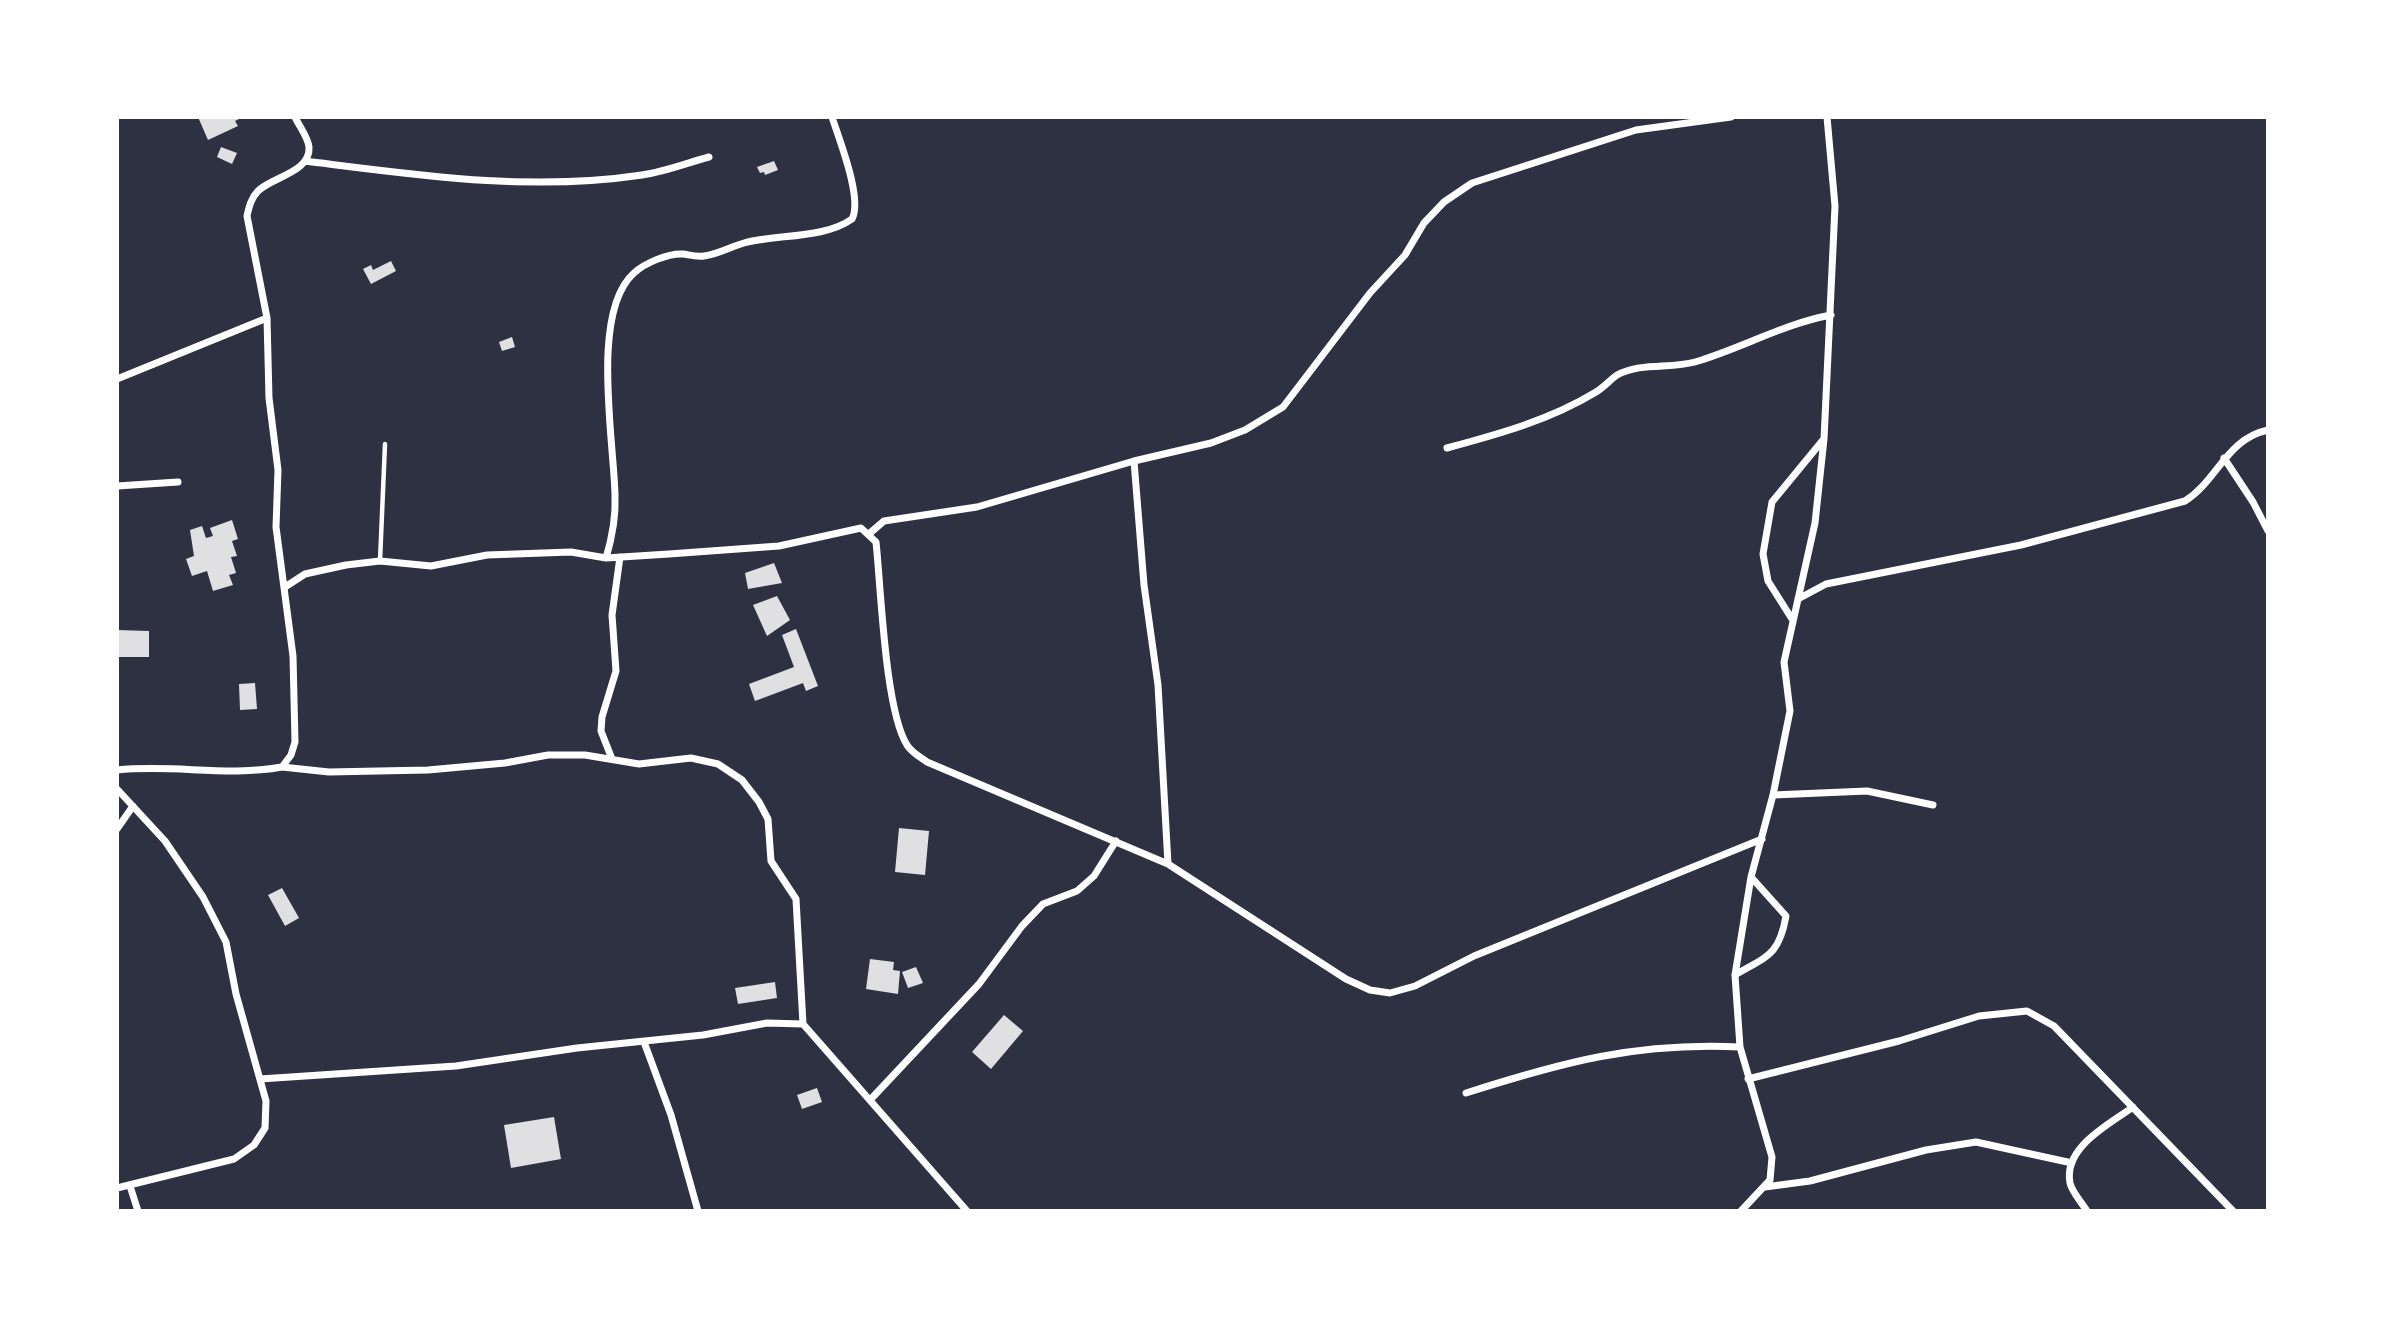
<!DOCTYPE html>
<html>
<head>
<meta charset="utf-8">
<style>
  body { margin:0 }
  #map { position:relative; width:2385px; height:1328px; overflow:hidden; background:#2d3142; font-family:Arial,sans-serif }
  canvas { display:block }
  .frame { position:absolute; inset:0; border:119px solid #fff; pointer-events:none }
</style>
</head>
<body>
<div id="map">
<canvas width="2385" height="1328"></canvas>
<div class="frame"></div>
</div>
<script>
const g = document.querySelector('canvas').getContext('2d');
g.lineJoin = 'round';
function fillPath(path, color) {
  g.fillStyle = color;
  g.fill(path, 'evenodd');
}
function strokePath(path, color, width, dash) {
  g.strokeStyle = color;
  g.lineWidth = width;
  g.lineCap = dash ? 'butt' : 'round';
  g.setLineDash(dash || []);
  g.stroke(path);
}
const building = new Path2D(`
  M198,117H243L235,121L238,126L208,140Z
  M221,147L237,153L232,164L217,157Z
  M774,161L778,170L765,175L764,172L760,173L757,167Z
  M391,261L396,271L371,284L363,269L371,265L373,270Z
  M512,337L515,347L502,351L499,342Z
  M232,520L238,539L232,541L237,556L231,557L236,573L229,575L233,585L213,591L207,571L192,576L186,559L194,556L190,530L202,526L206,538L213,536L210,528Z
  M774,563L782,583L748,589L745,573Z
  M777,596L790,620L767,636L753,605Z
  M796,629L818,686L806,691L803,683L755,701L749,684L794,667L782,635Z
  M117,630L149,631V657H117Z
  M255,683L257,709L240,710L239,684Z
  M899,828L929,831L925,875L895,872Z
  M282,888L299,918L285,926L268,895Z
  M870,959L894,962L893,970L900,971L898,994L866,989Z
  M916,967L923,983L908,988L902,972Z
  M775,982L777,998L738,1004L735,988Z
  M1004,1015L1023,1031L991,1069L972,1052Z
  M817,1088L822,1102L802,1109L797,1095Z
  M554,1117L561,1159L511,1168L504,1125Z`);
const service = new Path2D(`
  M380,561L385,444`);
const minor = new Path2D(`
  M305,161C417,175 529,192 642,175C664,172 687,163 709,157
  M117,379L267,318
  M1447,448C1499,434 1550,420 1596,392C1604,387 1610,380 1617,375C1641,362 1670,369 1695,362C1742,348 1783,324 1831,315
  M2224,458L2253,502L2268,531
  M1134,461L1144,585L1158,685L1168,864
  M117,486L178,482
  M870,533L884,521L977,507L1134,461L1211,443L1245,430L1283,407L1370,293L1405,255L1424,223L1444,202L1472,183L1636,130L1731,117
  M606,558C612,538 616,517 615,495C614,441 590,312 634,273C645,263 668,253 683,254C690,255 696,257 704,256C718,254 730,247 744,243C777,234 824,239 852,219C863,199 839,139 832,117
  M285,587L305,574L346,565L380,561L431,566L487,555L571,552L606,558L669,554L779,546L861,528L876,542C881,588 885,710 907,745C911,752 920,757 927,762L1168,864L1346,979L1370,990L1390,993L1415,986L1474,956L1762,839
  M1798,599L1826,584L2021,545L2185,501C2218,480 2226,439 2268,430
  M1792,619L1768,581L1763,554L1772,502L1823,440
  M612,759L601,731L602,717L616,671L612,615L620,557
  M282,767L329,772L428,770L505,763L548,755H585L639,764L691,758L718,764L742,780L759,802L768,819L771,861L796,899L803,1024
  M117,770C173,764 227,777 282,767L291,755L295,742L293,656L276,527L278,470L269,398L267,318L247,216C249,207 251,198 258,191C272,177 311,172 309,147C308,137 299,126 295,117
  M117,789L165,841L203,897L226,942L236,994L266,1101L265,1128L254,1145L234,1159L117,1188
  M1773,795L1867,791L1933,805
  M117,829L133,806
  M1735,975C1767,956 1779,956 1786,916L1751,877
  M644,1042L671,1115L698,1211
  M260,1079L456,1066L577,1048L703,1035L767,1023L803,1024L967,1211
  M1748,1079L1899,1041L1979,1016L2027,1011L2054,1026L2233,1211
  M1466,1093C1563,1062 1637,1042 1740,1047
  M871,1099L979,984L1022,926L1043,904L1077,891L1094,876L1116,841
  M130,1186L138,1211
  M1765,1187L1810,1181L1926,1150L1976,1142L2072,1163
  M1741,1211L1770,1180L1772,1157L1740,1047L1735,975L1751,877L1773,795L1790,711L1784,662L1815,523L1824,439L1835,206L1827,117
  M2087,1211C2082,1203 2072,1192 2070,1183C2063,1147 2110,1124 2133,1107`);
fillPath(building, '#e0e0e3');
strokePath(service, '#fff', 4.5);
strokePath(minor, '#fff', 7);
</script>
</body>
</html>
